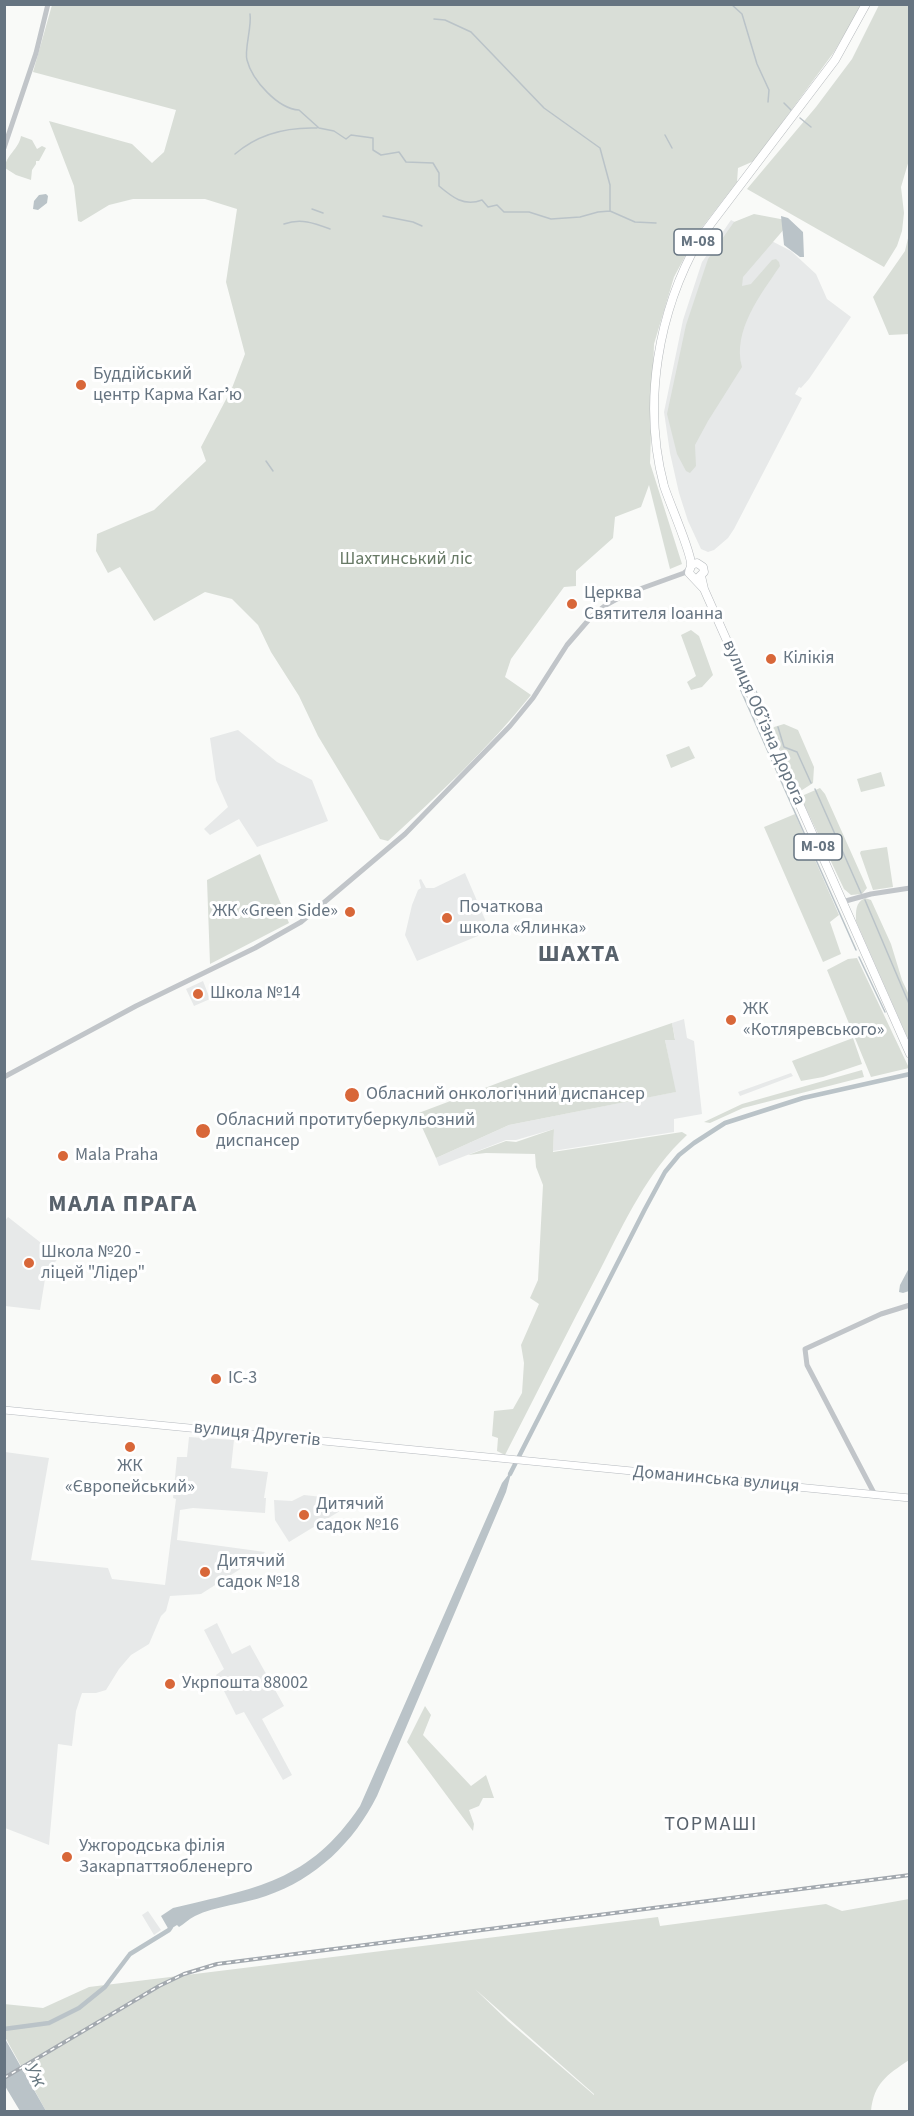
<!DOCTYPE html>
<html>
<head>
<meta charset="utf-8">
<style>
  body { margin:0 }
  #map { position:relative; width:914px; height:2116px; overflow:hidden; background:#f9faf8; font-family:"Source Sans 3",sans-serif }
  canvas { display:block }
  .frame { position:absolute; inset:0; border:6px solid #667481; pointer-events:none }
</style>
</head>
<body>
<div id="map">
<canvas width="914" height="2116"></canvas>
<div class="frame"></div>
</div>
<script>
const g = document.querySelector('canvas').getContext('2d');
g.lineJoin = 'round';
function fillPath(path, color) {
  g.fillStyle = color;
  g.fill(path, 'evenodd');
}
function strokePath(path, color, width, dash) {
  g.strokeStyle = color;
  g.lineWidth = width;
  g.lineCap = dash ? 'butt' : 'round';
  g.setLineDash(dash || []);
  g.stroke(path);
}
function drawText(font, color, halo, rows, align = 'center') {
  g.font = font + ' "Source Sans 3",sans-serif';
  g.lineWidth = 6;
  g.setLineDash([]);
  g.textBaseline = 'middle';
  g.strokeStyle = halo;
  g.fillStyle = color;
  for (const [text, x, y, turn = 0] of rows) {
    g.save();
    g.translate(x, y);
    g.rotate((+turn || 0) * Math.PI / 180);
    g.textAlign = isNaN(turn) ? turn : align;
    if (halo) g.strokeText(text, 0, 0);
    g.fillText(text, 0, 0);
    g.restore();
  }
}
const built = new Path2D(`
  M731,220L791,251L816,274L827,299L851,317L809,379L801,388L799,387L795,394L802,398L734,529L728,538L714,550L708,552L701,549L688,521L679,493L670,453L664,412L683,320L702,262Z
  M238,730L277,762L312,780L328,821L257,847L239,819L210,835L204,829L228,807L216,780L210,738Z
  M465,873L490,931L417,961L405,935L412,905L418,890L421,888L419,880L421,879L426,888H434Z
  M203,981L210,999L194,1006L186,989Z
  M684,1019L687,1038L694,1041L702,1114L674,1119V1132L553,1151L554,1129L516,1140H506L439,1166L436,1158L509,1125L675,1092L665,1040L675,1039L672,1023Z
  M791,1073L793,1076L740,1096L738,1092Z
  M8,1217L59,1257L49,1270L45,1279L40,1310L5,1306L4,1222Z
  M189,1437L234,1440L231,1468L268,1472L264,1498H266L265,1513L193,1508L180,1510L177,1540L265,1552L257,1561L245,1566L201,1594L170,1596L166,1611L161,1616L149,1644L131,1655L119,1669L106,1690L96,1693H82L76,1711L72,1746L58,1744L49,1845L5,1828V1452L49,1458L31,1560L108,1568L112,1579L165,1585L176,1499L173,1498L177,1457H187Z
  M304,1495L341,1499L340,1511L289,1542L275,1520L274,1500L292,1501Z
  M217,1623L232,1654L250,1645L284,1706L262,1719L292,1775L283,1780L244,1712L236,1715L216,1675L224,1669L204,1630Z
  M148,1911L161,1930L154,1935L142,1915Z`);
const green = new Path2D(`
  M52,5H862L834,52L754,161L738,168L737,182L697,234L674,277L654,344L650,463L682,564L670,569L649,485L641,507L615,517L613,538L576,571V586L564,587L511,659L505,677L531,695C489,748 438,795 388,841L380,839L318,736L299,696L271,652L258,625L232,599L205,592L154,621L120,567L108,573L96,551L97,534L154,510L206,461L201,447L232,388L245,354L226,282L237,209L205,199H133L109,205L81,222L78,221L74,186L49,121L132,144L152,163L164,152L176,110L33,72Z
  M879,5H909V160L901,187L904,213L902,231L897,246L884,267L747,189L816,107L852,59Z
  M21,136L32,140L37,149L42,146L46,148L39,161H36V164L32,170L31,180L16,175L5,168C5,156 19,149 21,136Z
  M754,214L791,221L743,277L742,286L751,284L772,260L776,259L779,262L780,266C761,294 732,331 742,367L708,421L695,445L696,466L690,473L686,471L677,454L667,414L686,325L708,259L734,222Z
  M909,234V334L889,335L873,297L905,251Z
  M691,630L699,636L713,675L702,687L691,690L687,682L696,676L681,635Z
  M784,724L798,730L814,767L813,783L799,792L772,731L774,727Z
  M689,746L695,758L671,768L666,755Z
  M881,772L885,786L861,792L857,779Z
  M820,788L825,794L867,888L862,894L851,895L844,889L802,800L804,795Z
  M795,814L839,915L830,922L841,954L823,962L764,827Z
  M887,847L893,887L873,890L860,853L861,851Z
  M260,854L289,923L210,964L207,880Z
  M865,898L871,900L891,944L902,980L909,995V1041L856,921C856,911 855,903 865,898Z
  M857,958L909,1068L871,1077L827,970L848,959Z
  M672,1023L675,1040H665L676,1092L509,1125L436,1158L416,1114L506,1080Z
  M853,1038L862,1064L823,1077L801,1081L792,1061Z
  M862,1070L864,1077L743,1108L710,1123L704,1122L742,1104Z
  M554,1129L553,1152L682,1132L687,1135C648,1171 625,1221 601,1268C568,1330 537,1393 505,1455L497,1451L498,1438L492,1436L494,1411L513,1409L522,1393L524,1363L521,1345L539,1304L530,1298L538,1280L543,1185L536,1167L535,1154L486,1153L468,1155L506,1141L516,1142Z
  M425,1706L431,1715L423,1735L471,1786L486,1775L494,1798H483L479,1806L469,1810L474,1824L473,1831L407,1742Z
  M909,1899V2060C887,2075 874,2083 871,2111H46L5,2037L4,2004L43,2008L89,1987L658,1917L660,1926L826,1904L842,1911ZM475,1989L594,2094V2095L508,2021Z`);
const water = new Path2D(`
  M46,194L48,196L47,203L38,210L33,209L34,201L39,195Z
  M781,216L788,218L803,232L804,257H800L784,245Z
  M909,1268V1291L903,1293L899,1292L900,1285Z
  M512,1470L506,1492L377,1796C354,1842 316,1879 266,1896C244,1904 215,1906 195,1916C189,1919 184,1924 179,1927L177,1925L169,1930L161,1916L173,1908C256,1888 309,1882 360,1806L502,1483Z
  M4,2037L46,2111H20L5,2086Z`);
const stream = new Path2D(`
  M731,4L742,14L757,64L769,90L768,102
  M250,14C252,27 244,50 247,60C252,80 278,109 299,110L319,128L334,131L346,139L351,135L373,138V150L381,155L399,152L406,162L433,163L439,173V186C452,197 464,207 482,200L488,207L497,205L504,212H529L551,219L580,217L598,212L610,211L635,222L656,223
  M434,19L445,20L471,32L544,108L600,148L610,185V211
  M784,103L791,110
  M800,118L811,127
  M665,135L672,148
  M235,154C258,134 287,127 317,128
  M312,209L323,213
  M383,216L413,222L422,226
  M284,224C301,218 314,223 330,229
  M266,461L273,471
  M738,684L856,950
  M753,685L768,716L773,721
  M778,727L784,747L797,752L811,783
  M815,789L861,893
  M865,900L910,1006
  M859,957L885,1012`);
const canal = new Path2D(`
  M510,1474L645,1209L665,1172L679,1155L694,1143L725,1123L803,1098L910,1074
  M4,2029L49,2023L79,2008L105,1987L130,1954L169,1930L171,1927`);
const minor = new Path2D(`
  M4,148L36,53L48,4
  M842,902L871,894L910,888
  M4,1077L136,1006L255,948L301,922L405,834L510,726L533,698L567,645L592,616L606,605L626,594L684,573L689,569
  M875,1495L807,1365L805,1349L881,1314L910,1305`);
const major = new Path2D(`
  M4,1410L910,1498`);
const highway = new Path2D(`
  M691,565L697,563L703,567L704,572L698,578
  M701,576L704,589L910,1054
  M704,589L689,573C689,570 691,568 691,565C692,554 669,502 664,486C642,403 658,311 700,238L835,60L866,4`);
const rail = new Path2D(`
  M4,2078L159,1986L184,1974L217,1964L910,1875`);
const markers = [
  [81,385,6,"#d86739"],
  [572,604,6,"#d86739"],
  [771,659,6,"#d86739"],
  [350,912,6,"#d86739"],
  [447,918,6,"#d86739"],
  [198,994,6,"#d86739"],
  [731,1020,6,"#d86739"],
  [352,1095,8,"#d86739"],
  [203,1131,8,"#d86739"],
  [63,1156,6,"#d86739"],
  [29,1263,6,"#d86739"],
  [216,1379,6,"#d86739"],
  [130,1447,6,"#d86739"],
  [304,1515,6,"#d86739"],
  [205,1572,6,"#d86739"],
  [170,1684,6,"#d86739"],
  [67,1857,6,"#d86739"]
];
const shields = [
  [698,242,48],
  [818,847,48]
];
const shieldNames = [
  ["М-08",698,242],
  ["М-08",818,847]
];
const poiNames = [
  ["Буддійський",93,375],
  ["центр Карма Кагʼю",93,396],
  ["Церква",584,594],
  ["Святителя Іоанна",584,615],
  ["Кілікія",783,659],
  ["Початкова",459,908],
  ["школа «Ялинка»",459,929],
  ["ЖК «Green Side»",338,912,"right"],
  ["Школа №14",210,994],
  ["ЖК",743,1010],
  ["«Котляревського»",743,1031],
  ["Обласний онкологічний диспансер",366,1095],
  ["Обласний протитуберкульозний",216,1121],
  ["диспансер",216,1142],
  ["Mala Praha",75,1156],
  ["Школа №20 -",41,1253],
  ["ліцей \"Лідер\"",41,1274],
  ["ІС-3",228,1379],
  ["ЖК",130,1467,"center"],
  ["«Європейський»",130,1488,"center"],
  ["Дитячий",316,1505],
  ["садок №16",316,1526],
  ["Дитячий",217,1562],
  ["садок №18",217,1583],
  ["Укрпошта 88002",182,1684],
  ["Ужгородська філія",79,1847],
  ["Закарпаттяобленерго",79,1868]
];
const parkNames = [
  ["Шахтинський ліс",406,560]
];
const streetNames = [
  ["вулиця Обʼїзна Дорога",763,723,66],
  ["вулиця Другетів",257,1435,6],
  ["Доманинська вулиця",716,1480,5]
];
const neighbourhoodNames = [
  ["ТОРМАШІ",711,1826]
];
const waterNames = [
  ["Уж",34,2076,62]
];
const districtNames = [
  ["ШАХТА",579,956],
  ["МАЛА ПРАГА",123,1206]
];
fillPath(built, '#e7e9e9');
fillPath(green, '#d9ded7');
fillPath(water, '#bac3c8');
strokePath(stream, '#bac3c8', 1.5);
strokePath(canal, '#bac3c8', 4.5);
strokePath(major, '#b5b9be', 8);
strokePath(highway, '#b5b9bc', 9);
strokePath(minor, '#c1c5c9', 5);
strokePath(major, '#fff', 7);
strokePath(highway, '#fff', 8);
strokePath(rail, '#a3a9af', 4);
strokePath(rail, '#fff', 1.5, [4.5]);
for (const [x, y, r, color] of markers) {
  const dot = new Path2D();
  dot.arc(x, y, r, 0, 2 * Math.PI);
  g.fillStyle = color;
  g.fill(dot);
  strokePath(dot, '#fff', 2);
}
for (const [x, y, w] of shields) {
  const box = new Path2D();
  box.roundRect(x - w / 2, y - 13, w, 26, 4.5);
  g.fillStyle = '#fff';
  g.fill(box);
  strokePath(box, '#667481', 1.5);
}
drawText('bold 16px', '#667481', null, shieldNames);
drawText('18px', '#667481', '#fff', poiNames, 'left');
drawText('18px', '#677965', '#fff', parkNames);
drawText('18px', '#667481', '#fff', streetNames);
g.letterSpacing = '1.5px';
drawText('20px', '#58626c', '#fff', neighbourhoodNames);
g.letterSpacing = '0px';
drawText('italic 20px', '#677881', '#fff', waterNames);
g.letterSpacing = '1.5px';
drawText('bold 24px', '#58626c', '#fff', districtNames);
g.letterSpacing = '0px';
</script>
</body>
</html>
